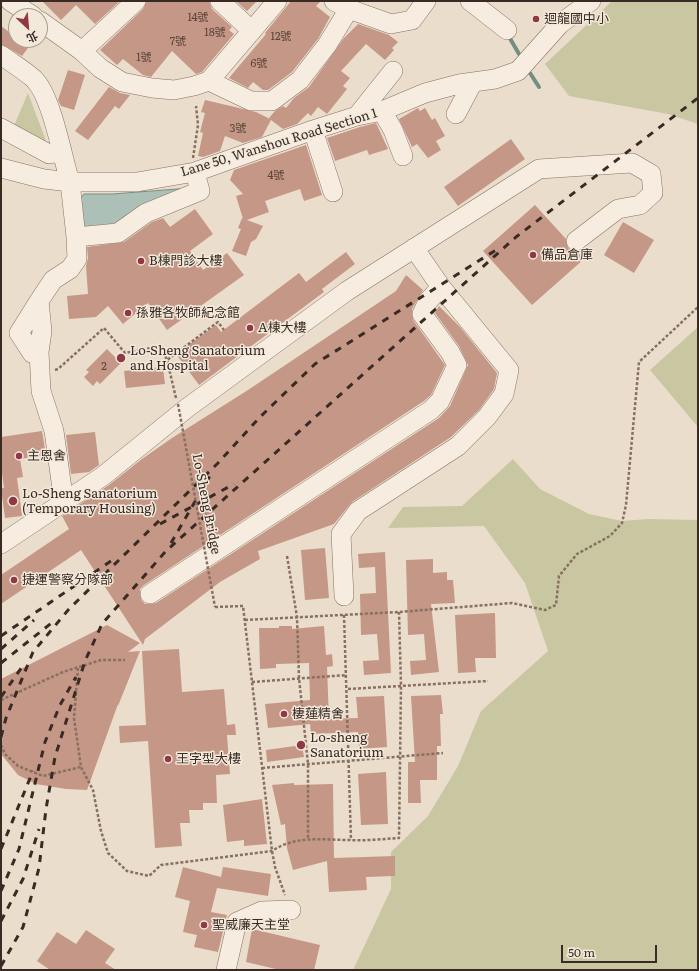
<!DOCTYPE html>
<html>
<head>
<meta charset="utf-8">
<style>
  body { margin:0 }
  #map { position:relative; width:699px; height:971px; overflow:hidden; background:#ebddcc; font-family:Literata,"Noto Sans TC",serif }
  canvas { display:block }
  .frame { position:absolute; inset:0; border:2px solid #392b23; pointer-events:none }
  .north { position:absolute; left:8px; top:8px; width:40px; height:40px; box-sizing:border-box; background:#f3e9db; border:1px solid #a99d91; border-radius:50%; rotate:154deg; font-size:11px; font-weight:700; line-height:16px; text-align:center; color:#392b23 }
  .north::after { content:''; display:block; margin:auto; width:14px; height:18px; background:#903845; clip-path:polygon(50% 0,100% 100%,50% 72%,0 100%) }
  .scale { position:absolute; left:561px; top:945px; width:96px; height:18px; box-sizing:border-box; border:2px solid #392b23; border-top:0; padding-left:5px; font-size:12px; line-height:14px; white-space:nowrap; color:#392b23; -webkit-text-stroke:3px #f3e9db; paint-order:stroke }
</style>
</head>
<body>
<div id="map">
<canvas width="699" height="971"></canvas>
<div class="frame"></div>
<div class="north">北</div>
<div class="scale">50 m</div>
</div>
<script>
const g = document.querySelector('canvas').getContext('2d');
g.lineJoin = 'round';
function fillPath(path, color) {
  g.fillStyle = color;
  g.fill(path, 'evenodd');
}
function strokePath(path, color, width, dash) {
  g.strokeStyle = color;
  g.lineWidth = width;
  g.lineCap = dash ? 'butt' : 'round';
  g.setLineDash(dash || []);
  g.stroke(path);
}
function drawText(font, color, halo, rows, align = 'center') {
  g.font = font + ' Literata,"Noto Sans TC",serif';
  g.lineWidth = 3;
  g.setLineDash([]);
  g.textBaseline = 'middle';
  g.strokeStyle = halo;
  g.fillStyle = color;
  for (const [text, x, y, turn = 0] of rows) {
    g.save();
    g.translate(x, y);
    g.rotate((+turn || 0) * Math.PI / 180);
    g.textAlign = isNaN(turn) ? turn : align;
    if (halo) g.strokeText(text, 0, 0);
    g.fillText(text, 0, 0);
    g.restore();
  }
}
const green = new Path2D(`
  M612,1H698V124L668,114L569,96L545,64Z
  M28,93L48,146L13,128Z
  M698,327V427L650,370Z
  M513,459L540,489L589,514L622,521L648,519L698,520V970H353L391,889V852L428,816L458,766L481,711L548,651L525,583L484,526L388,528L403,507L462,506Z`);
const water = new Path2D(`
  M180,189L182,190L137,209L122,218L124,221L116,226L85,228C81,218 75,203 84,194H112Z`);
const stream = new Path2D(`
  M508,35L519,54
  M530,73L539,87`);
const building = new Path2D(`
  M42,1H120L95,24L76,5L61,20Z
  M147,1H209L212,9L232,27L229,30L234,34L202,72L196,74L172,51L151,77L143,75L123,59L117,65L100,50L143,9Z
  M236,1H257L247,11Z
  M291,1H321L316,6L330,17L318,39L292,72L268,90H263L253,82L248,88L229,78L266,34L265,33Z
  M358,24L389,35L398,42L392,48L394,50L385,60L366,44L341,71L350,78L343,86L347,89L327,114L318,107L311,116L308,113L297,124L283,129L271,120L262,137L243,143L225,136L220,151L203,157L198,156L203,133L200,132L205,113L201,112L205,100L256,112L270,119L269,118L275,111L283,106L286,108L294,98L309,87L344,38Z
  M1,26L16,37V40H34L22,56L1,44Z
  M68,70L85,75L74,110L61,106L58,100Z
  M109,87L120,93L130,95L119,109L115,106L88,140L75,131Z
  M418,108L420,111L425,108L432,120L435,118L445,136L436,141L441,150L428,158L417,144L412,147L399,119Z
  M376,123L388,149L369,155L367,150L335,161L327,138L360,127Z
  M511,139L525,159L458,206L444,187Z
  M306,145L322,195L304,201L300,189L265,201L269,212L247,220L263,226L256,239L251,242L246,256L232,251L241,229L238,228L242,218L243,219L236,196L243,194L230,180L234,170Z
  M535,205L566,239L568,248L577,252L584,259L532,305L483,251Z
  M195,209L213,234L190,251L203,270L227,253L244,275L167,330L148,303L123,324L108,306L96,317L69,319L67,296L88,294L86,266L88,258L87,247L124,242L152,222L163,218L170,227Z
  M623,222L654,240L634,273L604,255Z
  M346,252L355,264L322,289L324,292L199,385L176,354L216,325L221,332L299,273L306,282Z
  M406,275L423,290L412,309L413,320L445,365L431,395L424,401L144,585L140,589L141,600L145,604L156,603L439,418L450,406L468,365L459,346L435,313L439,306L460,327L497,373L494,389L479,410L451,437L352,502L334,524L258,551L260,559L220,582L145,639L143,645L81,550L1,604V575L69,529L62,516L109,485L142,459L172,438L248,390L396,291Z
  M107,349L121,363L100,384L97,381L93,386L84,377L89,372L86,370Z
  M163,367L165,384L126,388L124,371Z
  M42,431L46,455L20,459L23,477L17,478L22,516L5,518L1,488H4L1,465V437Z
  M95,432L99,465L89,472L71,474L66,435Z
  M325,548L329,598L305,600L301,550Z
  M385,552L391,673L364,675L363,661L379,660L377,634L361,635L360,594L376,593L375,567L359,568L358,554Z
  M433,559V573L447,572V580H453L455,603L431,604L439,672L411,675L410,661L426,660L424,634L408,635L406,560Z
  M495,613L496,658H475L476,672L458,673L455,615Z
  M107,625L140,643L128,652L140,651L118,706V704L87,790L66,789L36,784L18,775L1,754V679Z
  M279,626H292V629L324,626L326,655L332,654L333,666L327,667L329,719L358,718L356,697L384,696L387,747L359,749L358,732L311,734L310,724L268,728L265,704L310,700L309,663L276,664V668L260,669L259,628H279Z
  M179,649L182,692L224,689L227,725L235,724L236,735H227L230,774L216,775L217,803H203V810H189L190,823H180L182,846L155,848L148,741L120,743L119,726L146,725L142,651Z
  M441,695L443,714H440L441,746H437V780H420L421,803H408V762H415L411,696Z
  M302,745L304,757L267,762L266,750Z
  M386,772L388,824L361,825L358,774Z
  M294,783V785L333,784L334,858L395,856V876L366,877L367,890L329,892L327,861L293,870L287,848L285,824L281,825L272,785Z
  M262,799L267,844L244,846V840L227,842L223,805Z
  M183,867L221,877L223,867L271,874L268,896L217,888L211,912L227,915L218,952L194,947L197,935L183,932L190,901L175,897Z
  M252,929L320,945L314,970H280L246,962Z
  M86,930L115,949L105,963L116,970H50L37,961L57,932L76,944Z`);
const path = new Path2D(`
  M193,158L198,125L196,106
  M55,370L58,369L104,328L125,353L161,346L167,360
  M176,398L167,360L218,322L224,330
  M287,556L297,617L299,678L308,764V838
  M215,607L243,606L272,851L275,867L285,895
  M344,615L351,840
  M245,620L399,612L512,603L545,610L556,605L559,576L577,554L610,536L622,523L626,505L639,362L698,307
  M78,668L74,718L81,767L93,790L101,831L108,853L127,871L149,876L161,865L272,851C296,835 322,840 349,840C366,841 383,839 399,838L401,686L399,612
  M252,682L347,675
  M348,689L488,681
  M1,700L63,672L101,660H125
  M1,745L5,754L18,766L43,776L81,767
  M262,768L443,753`);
const minor = new Path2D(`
  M10,1L33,16
  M220,1L252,31
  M334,1L349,9L391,24L412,20L426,1
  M470,1L507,30
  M40,21L82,51L100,68L122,82L152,88L174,90L194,86L209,81L251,101H272L300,80L327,45L349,9
  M82,51L136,1
  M1,55C12,63 24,70 34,79C52,97 62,156 70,182H137L195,172L313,130L357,116L382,111L425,93L459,84L495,79L518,71L560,24L591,1
  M209,81L277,1
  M382,111L393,130L403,156
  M456,114L473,82
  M357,116L393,71
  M1,128L49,154L61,152
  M313,130L333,192
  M1,168L44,179L70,182L76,237L118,233L146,213L200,191L195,172
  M39,301L19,333L32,353L39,352L42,331L39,301L53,280L70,269L77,259L76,237
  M39,352L41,391L54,431L64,503
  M1,544L103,476L187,408L347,291L539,169L632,163L651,174L653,193L640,205L618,209L576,241
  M150,594L431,410L440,401L457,365L450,352L422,314L428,301L441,287
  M344,596L341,534L358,511L458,446L487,417L504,394L509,370L441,287L414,248
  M226,970L237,922L262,911L291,910`);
const rail = new Path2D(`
  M160,524L234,484
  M171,543L211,474
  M1,636L111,561
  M1,649L34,620
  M1,663L54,621
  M1,697L24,664
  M1,737L6,718L33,652L69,609L218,463L260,417L315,364L496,250
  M1,849L33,771
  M1,891L19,849L45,742L60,705L76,677
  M1,921L23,879L39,829
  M1,966L23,927L39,868L46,809L55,757L85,661L102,624L166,551L516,237L698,98`);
const pathBridge = new Path2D(`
  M178,404L215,607`);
const markers = [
  [536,19,4,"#903845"],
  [533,255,4,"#903845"],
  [141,261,4,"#903845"],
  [128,313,4,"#903845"],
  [250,328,4,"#903845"],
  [121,358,5,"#903845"],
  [19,456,4,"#903845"],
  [13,501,5,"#903845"],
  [14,580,4,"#903845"],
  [284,714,4,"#903845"],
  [301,745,5,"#903845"],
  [168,759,4,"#903845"],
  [204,925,4,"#903845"]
];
const numberNames = [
  ["14號",198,18],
  ["18號",215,33],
  ["12號",281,37],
  ["7號",178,42],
  ["1號",144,58],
  ["6號",259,64],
  ["3號",238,129],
  ["4號",276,176],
  ["2",104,367]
];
const poiNames = [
  ["迴龍國中小",544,19],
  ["備品倉庫",541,255],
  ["B棟門診大樓",149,261],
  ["孫雅各牧師紀念館",136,313],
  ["A棟大樓",258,328],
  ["Lo-Sheng Sanatorium",130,351],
  ["and Hospital",130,366],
  ["主恩舍",27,456],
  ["Lo-Sheng Sanatorium",22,494],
  ["(Temporary Housing)",22,509],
  ["捷運警察分隊部",22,580],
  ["棲蓮精舍",292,714],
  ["Lo-sheng",310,738],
  ["Sanatorium",310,753],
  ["王字型大樓",176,759],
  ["聖威廉天主堂",212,925]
];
const streetNames = [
  ["Lane 50, Wanshou Road Section 1",279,143,-17],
  ["Lo-Sheng Bridge",206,504,79]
];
fillPath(green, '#c9c7a1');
fillPath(water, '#acc0b7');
strokePath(water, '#738e83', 1);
strokePath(stream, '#738e83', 4);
fillPath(building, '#c59786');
strokePath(minor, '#877062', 20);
strokePath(path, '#877062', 2.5, [3, 2]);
strokePath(minor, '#f6ecdf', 19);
strokePath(rail, '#392b23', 3, [7, 7]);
strokePath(pathBridge, '#877062', 2.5, [3, 2]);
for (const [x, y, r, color] of markers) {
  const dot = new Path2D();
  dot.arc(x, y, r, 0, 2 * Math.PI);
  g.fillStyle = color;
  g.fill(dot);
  strokePath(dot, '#f3e9db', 1.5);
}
drawText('11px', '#5c463c', null, numberNames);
drawText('13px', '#392b23', '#f3e9db', poiNames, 'left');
drawText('13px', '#392b23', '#f3e9db', streetNames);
</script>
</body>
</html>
